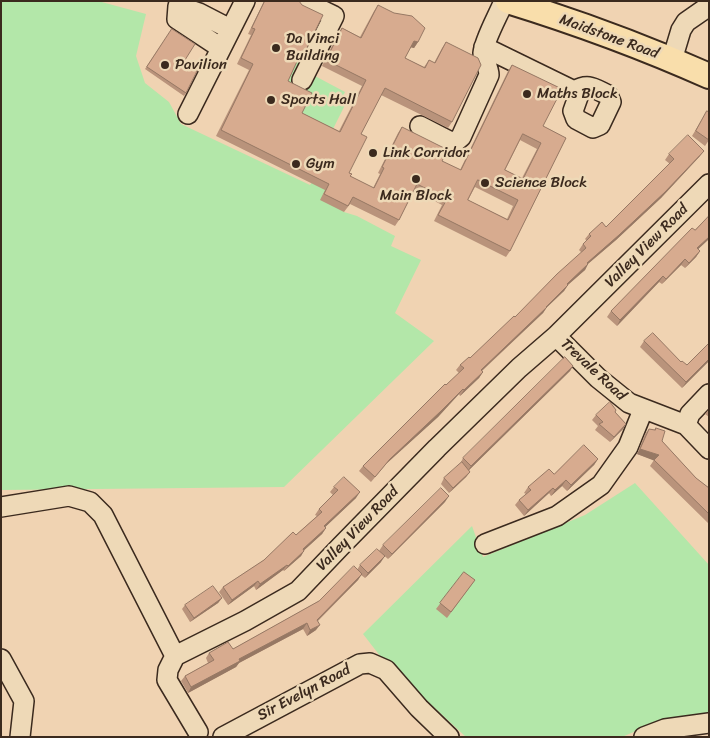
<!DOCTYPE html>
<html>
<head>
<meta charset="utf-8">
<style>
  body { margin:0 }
  #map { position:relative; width:710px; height:738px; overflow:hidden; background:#f0d3b2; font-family:Sriracha,sans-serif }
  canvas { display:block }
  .frame { position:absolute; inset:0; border:2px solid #3b2a1e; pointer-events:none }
</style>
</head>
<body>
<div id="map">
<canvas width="710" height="738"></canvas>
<div class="frame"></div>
</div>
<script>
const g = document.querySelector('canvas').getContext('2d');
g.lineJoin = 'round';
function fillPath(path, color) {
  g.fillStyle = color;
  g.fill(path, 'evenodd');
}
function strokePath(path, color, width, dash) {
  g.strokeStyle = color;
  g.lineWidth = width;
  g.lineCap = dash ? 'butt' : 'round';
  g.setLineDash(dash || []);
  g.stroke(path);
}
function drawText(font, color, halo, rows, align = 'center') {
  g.font = font + ' Sriracha,sans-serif';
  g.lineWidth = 5;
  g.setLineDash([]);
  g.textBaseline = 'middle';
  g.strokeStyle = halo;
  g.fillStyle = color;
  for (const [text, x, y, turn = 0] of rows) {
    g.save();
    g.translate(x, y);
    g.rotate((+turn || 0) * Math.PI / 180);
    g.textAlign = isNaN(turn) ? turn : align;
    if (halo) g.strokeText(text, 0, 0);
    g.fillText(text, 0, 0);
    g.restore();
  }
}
const green = new Path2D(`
  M1,1H98L146,14L136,56L145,83L169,102L181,124L310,185L312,182L325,189L344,212L357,216L395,236L391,246L421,260L395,313L434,341L284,487L1,490Z
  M323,18L339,26L315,76L345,92L342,98L347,101L330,135L298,119L284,87L296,61L300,63Z
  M635,483L709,565V715L636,731L622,737H466L384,661L363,634L472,526L483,557L585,515Z`);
const minor = new Path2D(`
  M484,47L574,91L578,97L573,111L576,119L593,128L600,125L611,102L608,95C595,89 589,82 574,91
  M221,48L177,19L178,6L199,13L230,29
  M672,60L681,30L686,22L709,6
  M302,80L334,16L303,1
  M188,114L245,1
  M420,126L451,142H455L461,137L489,75C489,67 483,60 483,53C484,40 499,14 504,1
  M556,336L598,378L629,403L686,425L709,449
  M686,425L690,414L709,394
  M1,507L69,496L90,502L103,515L175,656L245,621L298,591L340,547L437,448L519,368L556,336L709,184
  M485,544L557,516L601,485L628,447L643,410
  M175,656L168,670L167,680L198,732
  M1,659L24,701L20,737
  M223,737L360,664L370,663L386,670L419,708L449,737
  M644,737L665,729L709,723`);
const major = new Path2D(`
  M508,1C576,22 644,47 709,76`);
const wall = new Path2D(`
  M264,1H299L303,56L298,62L297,61L288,81L302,113L339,131L362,86L322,66L338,34L342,28L360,37L374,11L378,5L418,42L414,48L411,47L405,58L424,67L429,60L434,63L442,48L446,42L452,122L448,128L381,95L361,134L349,173L350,176L373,188L380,174L378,173L398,133L402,127L442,161L460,170L508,71L512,65L543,126L566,138L510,251L506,257L434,221L442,205L414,190L399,220L395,226L350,204L344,212L320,200L325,190L216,136L249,70L237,64L251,35L248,34ZM520,140L537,149L522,178L505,170ZM475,187L513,206L507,219L468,200Z
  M172,29L185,60L186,93L184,96L145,69Z
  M707,111L708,112L709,111V140L705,146L692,136Z
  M669,154L700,156L661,198L616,240L588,264L585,270L568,285L564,291L547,307L543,313L482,371L483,372L479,378L460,396L459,394L438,417L386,464L371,482L359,471L363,466L459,373L456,370L460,365L470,358L515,317L582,253L579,250L583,244L587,241L585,239L589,234L606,227L670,164L665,160Z
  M709,216V239L698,249L700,251L696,257L685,268L681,265L662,284L659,282L617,326L607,317L611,311Z
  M644,341L687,365L709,361L682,388L640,347Z
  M573,366L570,371L469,470L470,472L466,477L449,493L441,484L444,478L460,464L463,458Z
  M709,409V417L705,414Z
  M616,410L615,412L626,424L623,429L610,442L595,430L598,426L592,420L596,415Z
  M656,428L662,441L696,478L709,488V524L650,466L654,460L637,454L645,434L649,429L654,430Z
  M598,459L594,465L567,491L562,486L551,496L549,493L524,516L515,505L519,500L526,494L524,493L528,487L554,474Z
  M334,487L356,498L325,527L326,528L322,534L304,550L301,556L284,571L283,570L256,590L254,586L228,605L219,592L223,587L264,560L296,535L317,516L315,515L319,509L333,495L330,492Z
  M445,502L388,559L379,551L383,545Z
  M381,562L365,578L361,575L358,580L318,621L316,630L307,636L303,629L239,663L236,667L188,693L181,681L185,676L208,663L206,658L209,653L233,649L319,601L357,570L360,565Z
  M464,572L475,580L447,618L436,609Z
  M222,598L218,603L190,622L182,609L185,605Z`);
const shadedWall = new Path2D(`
  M414,41L418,42L414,48L409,47Z
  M704,151L700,156L661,198L616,240L583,268L587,263Z
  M709,237V239L693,254L697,248Z
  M700,251L696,257L685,268L689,263Z
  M685,259L681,265L662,284L666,279Z
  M588,264L585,270L563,289L567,284Z
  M663,276L659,282L617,326L620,320Z
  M568,285L564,291L542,312L546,307Z
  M547,307L543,313L477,375L481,370Z
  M709,359V361L682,388L686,382Z
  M573,366L570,371L467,472L471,466Z
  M483,372L479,378L460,396L464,390Z
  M463,389L459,394L438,417L386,464L371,482L390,459Z
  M626,424L623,429L610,442L614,437Z
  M640,449L659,455L655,461L637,454Z
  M598,459L594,465L567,491L571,485Z
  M470,472L466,477L449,493L453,488Z
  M566,480L562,486L551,496L555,490Z
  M553,488L549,493L524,516L528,510Z
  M360,492L356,498L320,532L324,526Z
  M449,496L445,502L388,559L392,554Z
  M326,528L322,534L299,555L303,549Z
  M304,551L301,556L284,571L288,566Z
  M385,556L381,562L365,578L368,573Z
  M287,565L283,570L256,590L260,584Z
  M362,574L358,580L313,625L317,620Z
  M258,581L254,586L228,605L232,600Z
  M222,598L218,603L190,622L194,618Z
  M307,623L303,629L239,663L236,667L188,693L191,687L239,659Z
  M320,625L316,630L307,636L310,630Z`);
const building = new Path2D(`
  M265,1H299L302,5L323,15L303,56L300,55L288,81L312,93L302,113L340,132L366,80L326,60L342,28L361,38L378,5L394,13L412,16L425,28L418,42L414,41L405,58L425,68L429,60L435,63L446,42L478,58L481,65L452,122L385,88L361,134L367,137L349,173L352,174L350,176L374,188L384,168L382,167L402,127L448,150L442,161L461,170L512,65L562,89L543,126L566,138L510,251L438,215L447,199L417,184L399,220L353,197L348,206L324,194L329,184L221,130L253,64L241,58L255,29L252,28ZM523,134L541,143L523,179L505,170ZM478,180L518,200L508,220L468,200Z
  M172,29L195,44L185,60L196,67L194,69L197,71L186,93L147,67Z
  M707,111L709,112V140L696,131Z
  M688,135L704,151L665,192L619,235L587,263L588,264L567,284L568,285L546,307H547L481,370L483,372L464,390L463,389L441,411L390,459L375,477L363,466L445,384L446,385L464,368L460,365L469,357L470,358L514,316L515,317L557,274L586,248L583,244L591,236L589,234L602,222L606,227L674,159L669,154Z
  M709,216V237L697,248L700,251L689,263L685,259L666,279L663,276L620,320L611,311L692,228L695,230Z
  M653,333L681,362L682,361L687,365L709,343V359L686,382L644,341Z
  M565,357L573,366L471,466L463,458Z
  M610,402L616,410L615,412L626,424L614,437L599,424L603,422L596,415Z
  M656,428L665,431L662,441L696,478L709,488V514L654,460L659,455L640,449L649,429L655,430Z
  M584,445L598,459L571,485L566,480L555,490L553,488L528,510L519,500L531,490L528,487L549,469L554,474Z
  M462,462L470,472L453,488L444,478Z
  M344,477L360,492L324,526L326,528L303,549L304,551L288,566L287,565L260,584L258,581L232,600L223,587L264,560L293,532L296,535L322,512L319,509L338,490L334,487Z
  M441,488L449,496L392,554L383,545Z
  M377,549L385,556L368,573L360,565Z
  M354,566L362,574L317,620L320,625L310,630L307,623L239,659L240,661L191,687L185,676L214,660L209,653L228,642L233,649L319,601Z
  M464,572L475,580L451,612L440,603Z
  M213,586L222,598L194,618L185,605Z`);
const markers = [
  [276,48,5,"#3b2a1e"],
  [165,65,5,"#3b2a1e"],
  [527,94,5,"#3b2a1e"],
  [271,100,5,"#3b2a1e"],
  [373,153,5,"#3b2a1e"],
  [296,164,5,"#3b2a1e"],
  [416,179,5,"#3b2a1e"],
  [485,183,5,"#3b2a1e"]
];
const streetNames = [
  ["Maidstone Road",609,37,20],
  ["Valley View Road",647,246,-45],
  ["Trevale Road",593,370,43],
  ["Valley View Road",358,529,-46],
  ["Sir Evelyn Road",304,693,-28]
];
const poiNames = [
  ["Da Vinci",286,39],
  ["Building",286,56],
  ["Pavilion",175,65],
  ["Maths Block",537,94],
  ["Sports Hall",281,100],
  ["Link Corridor",383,153],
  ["Gym",306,164],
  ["Science Block",495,183],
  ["Main Block",416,196,"center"]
];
fillPath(green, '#b3e7a9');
strokePath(minor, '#3b2a1e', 22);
strokePath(major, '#3b2a1e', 28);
strokePath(minor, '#eed9b7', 19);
strokePath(major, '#f9deab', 24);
fillPath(wall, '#b9937b');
fillPath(shadedWall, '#967864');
fillPath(building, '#d7ab8f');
strokePath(building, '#967864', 1);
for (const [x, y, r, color] of markers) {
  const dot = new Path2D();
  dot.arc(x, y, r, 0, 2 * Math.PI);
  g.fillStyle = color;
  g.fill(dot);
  strokePath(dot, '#eed9b7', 2);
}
drawText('15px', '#3b2a1e', '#eed9b7', streetNames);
drawText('15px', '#3b2a1e', '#eed9b7', poiNames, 'left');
</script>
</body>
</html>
